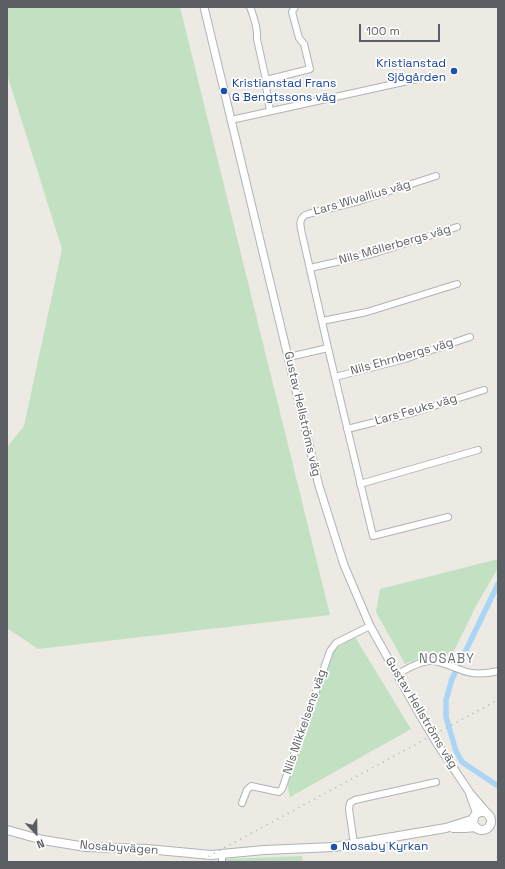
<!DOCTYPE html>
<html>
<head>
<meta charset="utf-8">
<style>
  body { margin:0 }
  #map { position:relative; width:505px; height:869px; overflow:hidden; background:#eceae3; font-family:"Space Grotesk",sans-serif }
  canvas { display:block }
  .frame { position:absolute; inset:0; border:8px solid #5b5e62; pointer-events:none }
  .north { position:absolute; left:16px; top:813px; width:40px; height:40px; -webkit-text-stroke:3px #fff; paint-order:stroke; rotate:158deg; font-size:11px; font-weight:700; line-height:16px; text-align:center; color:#5b5e62 }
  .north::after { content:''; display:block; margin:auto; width:14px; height:18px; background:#5b5e62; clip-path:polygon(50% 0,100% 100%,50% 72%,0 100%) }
  .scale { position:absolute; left:359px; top:24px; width:81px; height:18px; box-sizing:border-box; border:2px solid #5b5e62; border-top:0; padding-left:5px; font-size:12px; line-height:14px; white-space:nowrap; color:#5b5e62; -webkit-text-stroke:3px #fff; paint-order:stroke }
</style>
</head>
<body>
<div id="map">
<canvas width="505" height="869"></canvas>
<div class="frame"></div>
<div class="north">N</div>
<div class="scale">100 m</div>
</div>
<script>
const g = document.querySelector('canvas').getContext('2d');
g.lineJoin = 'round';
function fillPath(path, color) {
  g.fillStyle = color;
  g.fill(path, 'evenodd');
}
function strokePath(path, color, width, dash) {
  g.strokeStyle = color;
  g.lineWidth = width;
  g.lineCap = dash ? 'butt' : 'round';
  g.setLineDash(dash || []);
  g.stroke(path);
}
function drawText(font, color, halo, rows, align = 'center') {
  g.font = font + ' "Space Grotesk",sans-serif';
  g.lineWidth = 3.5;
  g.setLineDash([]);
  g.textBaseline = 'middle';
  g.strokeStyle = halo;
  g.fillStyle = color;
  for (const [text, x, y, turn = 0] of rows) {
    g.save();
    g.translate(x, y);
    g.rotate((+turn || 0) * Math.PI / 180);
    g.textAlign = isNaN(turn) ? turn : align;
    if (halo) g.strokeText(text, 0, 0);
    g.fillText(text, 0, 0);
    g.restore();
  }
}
const green = new Path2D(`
  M7,7H180L330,615L38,649L7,628V447L24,426L62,249L7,74Z
  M498,559V568L476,606L448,663C431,656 423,656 405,664L376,612L380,589Z
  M355,637L411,729L290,797L287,782L332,651Z
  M302,856L303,862H226V859Z`);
const canal = new Path2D(`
  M498,584L452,679L446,700V717L456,751L462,762L498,786`);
const minor = new Path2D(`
  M250,7C254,17 258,28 257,39L266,80V86L270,111
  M266,80L310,69L304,44L299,38L292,12L295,7
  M231,120L426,77
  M310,268L372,254L457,227
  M322,321L367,312L457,284
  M328,348L373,536L448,517
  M289,357L328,348L302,234C300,225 298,217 308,214L359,201L436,176
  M335,377L405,359L470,337
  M347,429L412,413L484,390
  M360,484L478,450
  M398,674C407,669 417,662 429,661C439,660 452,667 461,670C473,675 486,674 498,671
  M242,803L247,790L251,786L279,792L282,789L330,651L336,643L370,626
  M354,844L349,809L350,803L355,800L436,782
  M222,854V862`);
const tertiary = new Path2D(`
  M204,7L319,486L344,565L370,626L417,710L436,742L470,793L488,814
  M470,795L477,814`);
const secondary = new Path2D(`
  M473 821a9 9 0 1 1 18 0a9 9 0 1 1-18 0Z
  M453,828H465L476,827
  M7,830L43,840L86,847L147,849L211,855L264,850L334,847L446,828L474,819`);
const rail = new Path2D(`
  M198,862L498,700`);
const markers = [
  [454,71,4,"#1a4fb4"],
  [224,91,4,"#1a4fb4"],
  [334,847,4,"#1a4fb4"]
];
const transitNames = [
  ["Kristianstad",446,64,"right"],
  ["Sjögården",446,78,"right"],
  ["Kristianstad Frans",232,84],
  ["G Bengtssons väg",232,98],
  ["Nosaby Kyrkan",342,847]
];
const streetNames = [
  ["Lars Wivallius väg",362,198,-16],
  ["Nils Möllerbergs väg",395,245,-16],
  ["Nils Ehrnbergs väg",402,357,-16],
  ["Lars Feuks väg",416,410,-16],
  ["Gustav Hellströms väg",302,414,77],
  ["Gustav Hellströms väg",421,713,59],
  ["Nils Mikkelsens väg",305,722,-71],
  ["Nosabyvägen",119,848,4]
];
const neighbourhoodNames = [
  ["NOSABY",447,659]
];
fillPath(green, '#c2e1c2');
strokePath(canal, '#aad5f5', 5.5);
strokePath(minor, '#b0b3b7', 8);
strokePath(tertiary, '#b0b3b7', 9);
strokePath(secondary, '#afb2b6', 10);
strokePath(minor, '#fff', 6);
strokePath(tertiary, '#fff', 7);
strokePath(secondary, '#fff', 8);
strokePath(rail, '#b1b2b2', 1.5, [1, 5]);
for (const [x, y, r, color] of markers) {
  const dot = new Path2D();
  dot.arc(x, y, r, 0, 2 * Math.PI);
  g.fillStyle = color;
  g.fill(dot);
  strokePath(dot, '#fff', 1.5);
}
drawText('12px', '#164399', '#fff', transitNames, 'left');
drawText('12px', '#5b5e62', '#fff', streetNames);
g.letterSpacing = '1px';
drawText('13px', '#6c7074', '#fff', neighbourhoodNames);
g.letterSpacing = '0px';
</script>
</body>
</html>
